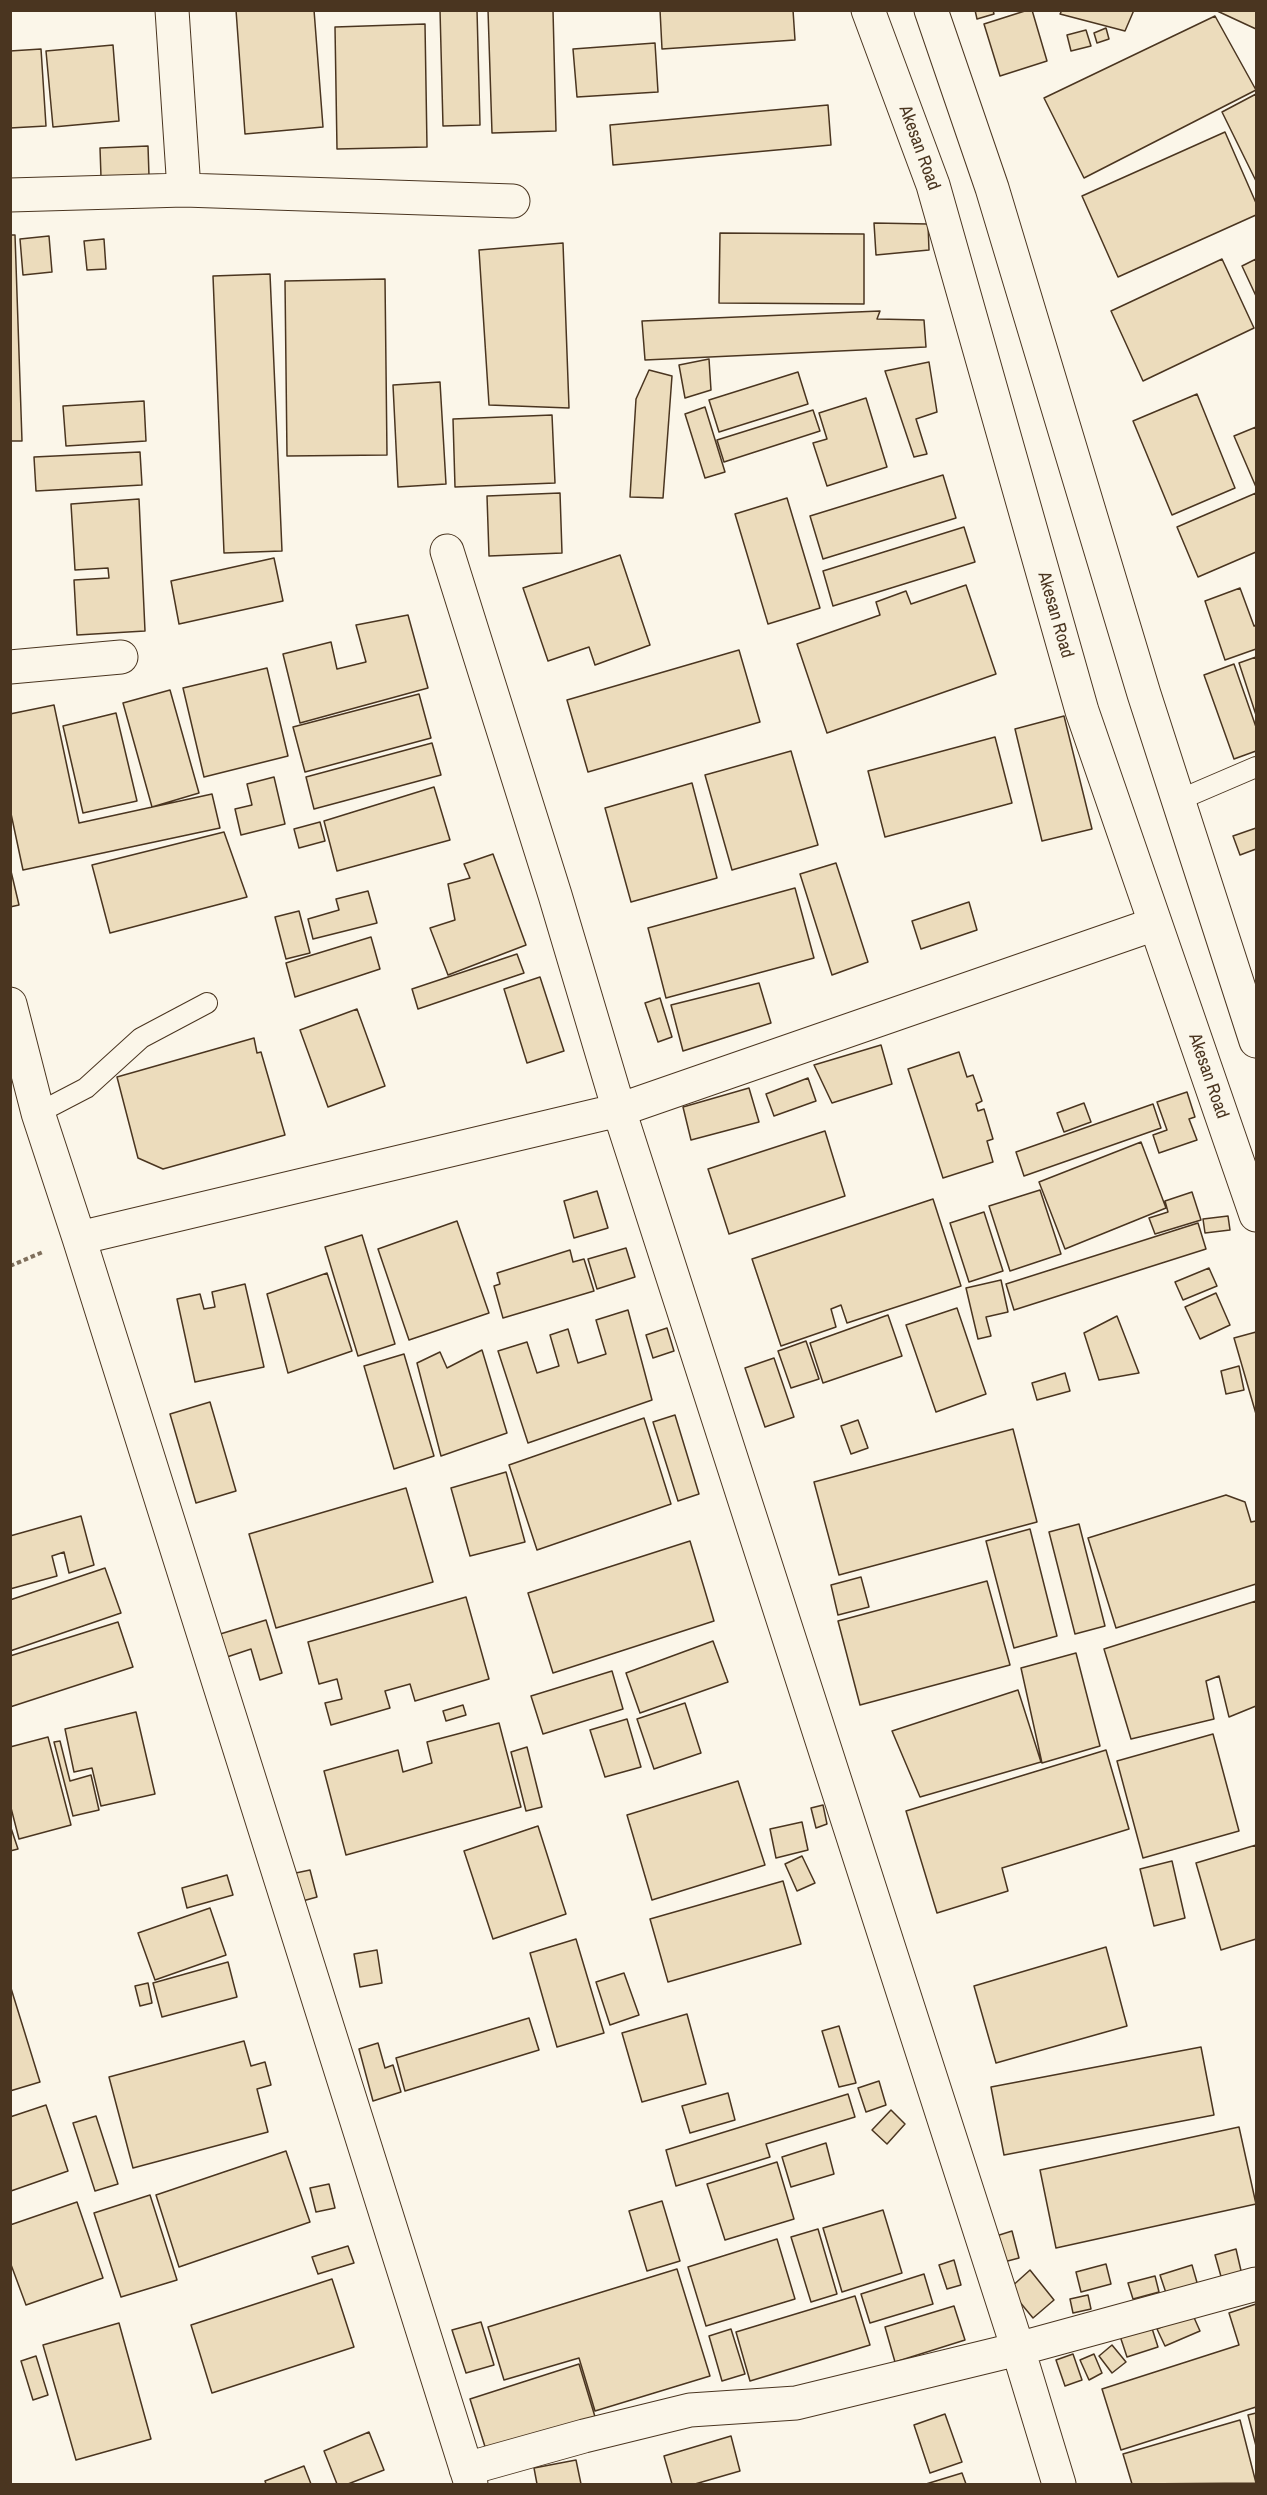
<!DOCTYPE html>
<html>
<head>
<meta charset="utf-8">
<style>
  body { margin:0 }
  #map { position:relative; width:1267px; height:2495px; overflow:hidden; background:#fbf6e9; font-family:"Archivo Narrow",sans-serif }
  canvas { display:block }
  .frame { position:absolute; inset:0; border:12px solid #4a3520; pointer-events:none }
</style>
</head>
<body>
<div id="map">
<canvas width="1267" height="2495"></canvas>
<div class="frame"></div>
</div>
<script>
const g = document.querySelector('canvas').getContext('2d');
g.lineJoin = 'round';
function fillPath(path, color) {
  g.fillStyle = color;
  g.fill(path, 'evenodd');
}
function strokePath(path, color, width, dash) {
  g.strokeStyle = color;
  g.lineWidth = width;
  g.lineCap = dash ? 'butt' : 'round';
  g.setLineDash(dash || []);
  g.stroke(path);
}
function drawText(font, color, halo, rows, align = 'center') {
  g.font = font + ' "Archivo Narrow",sans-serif';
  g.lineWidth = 4.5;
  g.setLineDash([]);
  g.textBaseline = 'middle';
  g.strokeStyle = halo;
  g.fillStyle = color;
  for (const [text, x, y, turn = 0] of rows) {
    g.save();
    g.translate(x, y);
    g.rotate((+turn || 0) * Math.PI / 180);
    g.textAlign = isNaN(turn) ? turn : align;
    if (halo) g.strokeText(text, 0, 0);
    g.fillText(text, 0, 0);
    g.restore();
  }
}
const building = new Path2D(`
  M236,10H314L323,127L245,134Z
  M440,10H477L480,125L443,126Z
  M488,10H553L556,131L492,133Z
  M660,10H793L795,40L662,49Z
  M975,10H993L994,14L977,19Z
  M1028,10H1032L1047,61L1000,76L984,24Z
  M1062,10H1134L1125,31L1060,14Z
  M1215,10H1256V29Z
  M1215,16L1256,90L1084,178L1044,98Z
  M425,24L427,147L337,149L335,27Z
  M1106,28L1109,39L1097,43L1094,33Z
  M1086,30L1091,46L1071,51L1067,35Z
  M655,43L658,92L577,97L573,49Z
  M113,45L119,121L53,127L46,51Z
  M41,49L46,126L10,128V51Z
  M1256,94V181L1222,112Z
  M828,105L831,145L613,165L610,125Z
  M1225,132L1256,203V215L1118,277L1082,196Z
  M148,146L149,176L101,177L100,148Z
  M874,223L928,224L929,250L876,255Z
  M720,233L864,234V304L719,303Z
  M10,235H15L22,441H10Z
  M49,236L52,272L23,275L20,239Z
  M104,239L106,269L87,270L84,241Z
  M563,243L569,408L489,405L479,250Z
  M1222,259L1254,328L1143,381L1111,311Z
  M1256,259V296L1242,266Z
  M270,274L282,551L224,553L213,276Z
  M385,279L387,455L287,456L285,281Z
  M880,311L877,319L924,320L926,347L645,360L642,321Z
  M709,359L711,390L685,398L679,365Z
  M929,362L937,412L916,419L927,454L914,457L885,371Z
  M649,370L672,376L663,498L630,497L636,399Z
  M798,372L808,404L719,432L709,400Z
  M440,382L446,484L398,487L393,385Z
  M1197,394L1235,488L1172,515L1133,421Z
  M866,398L887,467L827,486L813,443L827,439L819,413Z
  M144,401L146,441L66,446L63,406Z
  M705,407L725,472L705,478L685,414Z
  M813,410L820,431L724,462L717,440Z
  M552,415L555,483L455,487L453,419Z
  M1256,427V487L1234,436Z
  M140,452L142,485L36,491L34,457Z
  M943,475L956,518L823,559L810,516Z
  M560,493L562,553L489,556L487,496Z
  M1256,493V552L1198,577L1177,527Z
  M787,498L820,608L768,624L735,514Z
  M139,499L145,631L77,635L74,580L109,578L108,568L75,570L71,504Z
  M964,527L975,562L833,606L823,571Z
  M620,555L650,645L595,665L589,647L548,661L523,588Z
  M274,558L283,601L179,624L171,581Z
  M966,585L996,674L827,733L797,644L880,615L876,602L906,591L911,604Z
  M1240,588L1254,626L1256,625V649L1225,660L1205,601Z
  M408,615L428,688L300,723L283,654L331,642L337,669L366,662L356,625Z
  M739,650L760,722L588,772L567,700Z
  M1256,657V715L1239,663Z
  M1234,664L1256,727V751L1234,759L1204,675Z
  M267,668L288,756L204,777L183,688Z
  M170,690L199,793L152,807L123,703Z
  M419,694L431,738L305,772L293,727Z
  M54,705L79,823L212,794L220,828L23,870L10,809V714Z
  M116,713L137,801L83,813L63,726Z
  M1064,716L1092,829L1042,841L1015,729Z
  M995,737L1012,803L885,837L868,771Z
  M432,743L441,775L314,809L306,777Z
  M791,751L818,845L732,870L705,775Z
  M274,777L285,824L241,835L235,809L252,805L247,784Z
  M692,783L717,878L631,902L605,808Z
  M434,787L450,840L337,871L324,821Z
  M320,822L325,841L299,848L294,829Z
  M1256,828V849L1240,855L1233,836Z
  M224,832L247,897L110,933L92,865Z
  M493,854L526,945L448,975L430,928L455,920L448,884L470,878L464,864Z
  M836,863L868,962L832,975L800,874Z
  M10,867L19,905L10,907Z
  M795,888L814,958L666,998L648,928Z
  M368,891L377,923L313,939L308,919L339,910L336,899Z
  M969,902L977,930L921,949L912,921Z
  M299,911L310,953L286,959L275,917Z
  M371,937L380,969L295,997L286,963Z
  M517,954L524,973L418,1009L412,989Z
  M540,977L564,1051L527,1063L504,989Z
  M759,983L771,1023L683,1051L671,1005Z
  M660,998L672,1037L658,1042L645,1003Z
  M357,1009L385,1086L328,1107L300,1030Z
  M254,1038L257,1053L261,1052L285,1135L163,1169L138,1158L117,1077Z
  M881,1045L892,1084L832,1103L814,1065Z
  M959,1052L967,1077L973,1075L982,1101L976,1104L978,1111L984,1109L993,1139L987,1141L993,1162L943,1178L908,1069Z
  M808,1078L816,1101L774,1116L766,1094Z
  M749,1088L759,1122L691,1140L683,1107Z
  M1187,1092L1195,1117L1189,1119L1197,1140L1159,1153L1153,1135L1167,1130L1157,1102Z
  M1084,1103L1091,1122L1064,1132L1057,1113Z
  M1153,1104L1161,1128L1024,1176L1016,1152Z
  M825,1131L845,1196L729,1234L708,1169Z
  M1141,1142L1166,1208L1065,1249L1039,1182Z
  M1040,1190L1061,1254L1010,1271L989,1206Z
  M597,1191L608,1228L574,1238L564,1201Z
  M1192,1192L1201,1220L1155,1234L1149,1218L1168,1212L1165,1201Z
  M933,1199L961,1286L847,1323L841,1305L831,1309L836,1327L781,1346L752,1259Z
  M984,1212L1003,1271L969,1282L950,1223Z
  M1228,1216L1230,1230L1205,1233L1203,1219Z
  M457,1221L489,1313L409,1340L378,1249Z
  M1198,1223L1206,1249L1014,1310L1006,1284Z
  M362,1235L395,1344L358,1356L325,1247Z
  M626,1248L635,1277L597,1289L588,1259Z
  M570,1250L573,1262L584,1259L594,1291L503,1318L494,1286L500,1284L497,1273Z
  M1209,1268L1217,1286L1183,1300L1175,1282Z
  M327,1273L352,1351L288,1373L267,1294Z
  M1001,1280L1008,1312L986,1317L991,1336L978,1339L966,1288Z
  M245,1284L264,1367L195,1382L177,1299L200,1294L204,1309L215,1307L212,1292Z
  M1216,1293L1230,1325L1200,1339L1185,1307Z
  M957,1308L986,1394L936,1412L906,1325Z
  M628,1310L652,1400L528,1443L498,1351L527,1342L537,1373L559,1366L550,1335L568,1329L578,1363L606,1354L596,1320Z
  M888,1315L902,1356L823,1383L810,1343Z
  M1117,1316L1139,1373L1099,1380L1084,1333Z
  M667,1328L674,1351L653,1358L646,1335Z
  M1256,1332V1414L1234,1338Z
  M806,1341L819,1379L791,1388L778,1351Z
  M482,1350L507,1433L441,1456L417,1363L440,1352L447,1368Z
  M404,1354L434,1456L394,1469L364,1366Z
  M774,1358L794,1417L765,1427L745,1368Z
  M1239,1366L1244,1390L1226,1394L1221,1371Z
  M1065,1373L1070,1391L1037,1400L1032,1383Z
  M210,1402L236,1491L196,1503L170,1414Z
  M675,1415L699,1494L678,1501L653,1422Z
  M644,1418L671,1504L537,1550L509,1465Z
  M858,1420L868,1448L851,1454L841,1426Z
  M1013,1429L1037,1522L839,1575L814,1482Z
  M506,1472L525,1542L470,1556L451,1488Z
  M406,1488L433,1582L276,1628L249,1534Z
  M1226,1495L1245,1502L1251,1522L1256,1521V1584L1116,1628L1088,1538Z
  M81,1516L94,1565L69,1573L64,1552L52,1556L57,1576L10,1589V1536Z
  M1079,1524L1105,1626L1075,1634L1049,1532Z
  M1030,1529L1057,1636L1014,1648L986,1541Z
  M690,1541L714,1621L553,1673L528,1593Z
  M105,1568L121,1613L10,1651V1600Z
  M861,1577L869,1607L838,1615L831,1585Z
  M987,1581L1010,1665L860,1705L838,1621Z
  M466,1597L489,1679L415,1701L410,1684L385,1691L390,1708L331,1725L325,1703L342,1699L337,1679L319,1684L308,1642Z
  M1256,1601V1706L1229,1717L1219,1676L1206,1681L1214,1719L1131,1739L1104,1649Z
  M266,1620L282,1673L260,1680L251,1649L224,1658L217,1635Z
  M118,1622L133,1667L10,1707V1656Z
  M713,1641L728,1682L640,1713L626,1673Z
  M1076,1653L1100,1746L1042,1763L1021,1668Z
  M612,1671L623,1709L543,1734L531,1696Z
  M1018,1690L1041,1762L920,1797L892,1731Z
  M685,1703L701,1753L654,1769L637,1719Z
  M463,1705L466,1715L446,1721L443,1711Z
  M136,1712L155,1794L101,1806L92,1768L74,1772L65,1729Z
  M627,1719L641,1767L605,1777L590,1730Z
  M499,1723L521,1807L346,1855L324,1771L398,1750L403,1772L432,1763L427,1742Z
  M1213,1734L1239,1831L1143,1858L1117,1761Z
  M48,1737L71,1825L19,1839L10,1804V1747Z
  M60,1741L70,1781L91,1775L99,1810L73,1816L54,1742Z
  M527,1747L542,1807L526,1811L511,1752Z
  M1106,1750L1129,1829L1002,1868L1008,1891L937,1913L906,1811Z
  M738,1781L765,1865L652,1900L627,1815Z
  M823,1805L827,1824L816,1828L811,1808Z
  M802,1822L808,1850L776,1858L770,1829Z
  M10,1825L18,1849L10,1851Z
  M538,1826L566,1914L493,1939L464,1851Z
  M1256,1845V1939L1221,1950L1196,1863Z
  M802,1856L815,1883L797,1891L785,1864Z
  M1172,1861L1185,1918L1154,1926L1140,1869Z
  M310,1870L317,1897L299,1902L291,1874Z
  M227,1875L233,1895L187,1908L182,1888Z
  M783,1881L801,1944L668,1982L650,1919Z
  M210,1908L226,1955L155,1980L138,1933Z
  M576,1939L604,2033L557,2047L530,1953Z
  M1106,1947L1127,2026L996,2063L974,1986Z
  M377,1950L382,1983L360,1987L354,1954Z
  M228,1962L237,1997L162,2017L153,1983Z
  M624,1973L639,2015L610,2025L596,1982Z
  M148,1983L152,2003L140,2006L135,1986Z
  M10,1985L40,2082L10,2091Z
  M687,2014L706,2084L642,2102L622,2033Z
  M529,2018L539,2050L405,2091L396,2058Z
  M839,2026L856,2083L839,2087L822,2031Z
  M244,2041L251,2066L265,2062L271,2085L257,2089L268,2132L133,2168L109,2077Z
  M378,2043L385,2068L393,2065L401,2092L373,2101L359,2049Z
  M1201,2047L1214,2115L1004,2155L991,2087Z
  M879,2081L886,2105L866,2112L858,2088Z
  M728,2093L735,2120L690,2133L682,2106Z
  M848,2094L855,2117L766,2144L770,2157L676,2186L666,2150Z
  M46,2105L68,2171L11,2191L10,2117Z
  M891,2110L905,2124L887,2144L872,2130Z
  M96,2116L118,2184L95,2191L73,2123Z
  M1239,2127L1256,2204L1056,2248L1040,2170Z
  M826,2143L834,2174L791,2187L782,2157Z
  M286,2151L310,2222L179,2267L156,2195Z
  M777,2162L794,2219L725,2240L707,2184Z
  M329,2184L335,2208L316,2212L310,2188Z
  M150,2195L177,2280L121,2297L94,2213Z
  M662,2201L680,2261L647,2271L629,2211Z
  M77,2202L103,2278L26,2305L10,2262V2225Z
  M883,2210L902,2273L842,2292L823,2228Z
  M818,2229L837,2294L811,2302L791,2237Z
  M1012,2231L1019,2258L1000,2263L993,2237Z
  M777,2239L795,2299L706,2326L688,2267Z
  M348,2246L354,2263L318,2274L312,2257Z
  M1236,2249L1242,2275L1222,2280L1215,2255Z
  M954,2260L961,2285L947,2289L939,2265Z
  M1106,2264L1111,2284L1081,2292L1076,2272Z
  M1192,2265L1198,2286L1167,2296L1160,2275Z
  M677,2269L710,2376L595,2411L579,2358L504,2380L488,2327Z
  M1030,2270L1054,2300L1033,2318L1009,2289Z
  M924,2274L933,2304L870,2323L861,2294Z
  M1155,2276L1159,2292L1133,2299L1128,2283Z
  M332,2279L354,2347L212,2393L191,2325Z
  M1088,2295L1091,2309L1073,2313L1070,2299Z
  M855,2296L870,2345L750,2381L736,2332Z
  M1256,2304V2407L1121,2450L1102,2389L1239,2345L1229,2313Z
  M954,2306L965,2340L895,2362L885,2327Z
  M1192,2313L1200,2331L1165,2346L1157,2329Z
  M1149,2319L1158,2347L1127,2357L1118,2330Z
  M481,2322L494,2365L466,2373L452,2330Z
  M119,2323L151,2439L76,2460L43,2345Z
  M731,2329L745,2374L722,2381L709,2336Z
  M1112,2345L1126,2362L1112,2373L1099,2356Z
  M1073,2354L1082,2380L1065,2386L1056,2360Z
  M1094,2354L1102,2373L1089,2380L1080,2360Z
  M36,2356L48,2395L33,2400L21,2361Z
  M579,2364L596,2420L487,2453L470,2399Z
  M1256,2413V2446L1248,2415Z
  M945,2414L962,2462L930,2473L914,2425Z
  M1240,2420L1256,2483L1132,2484L1123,2454Z
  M369,2432L384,2470L348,2484H337L324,2451Z
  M731,2436L740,2471L695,2484H672L664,2456Z
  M576,2460L581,2484H537L534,2468Z
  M304,2466L311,2484H266L265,2481Z
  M962,2473L966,2484H926Z`);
const path = new Path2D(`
  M10,1266L43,1252`);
const service = new Path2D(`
  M1179,800L1256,767
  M38,1113L86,1088L141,1038L207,1003`);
const minor = new Path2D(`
  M172,10L184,190
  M10,195L184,190L513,201
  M447,551L555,895L619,1110L1018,2349L1059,2484
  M10,667L121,657
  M10,1004L38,1113L79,1238L471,2484
  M79,1238L619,1110L1155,924
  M466,2469L584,2436L690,2410L796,2403L1018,2349L1256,2284`);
const tertiary = new Path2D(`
  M868,10L933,185L1082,711L1256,1215
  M931,10L992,188L1144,694L1256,1041`);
const streetNames = [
  ["Akesan Road",919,148,70],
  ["Akesan Road",1055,615,74],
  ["Akesan Road",1208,1076,71]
];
fillPath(building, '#ecdcbc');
strokePath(building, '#4a3520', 1.5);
strokePath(service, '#4a3520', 22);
strokePath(minor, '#4a3520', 35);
strokePath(tertiary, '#4a3520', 35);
strokePath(path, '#7f6f5c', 4, [4.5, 3]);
strokePath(service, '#fbf6e9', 20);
strokePath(minor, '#fbf6e9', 33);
strokePath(tertiary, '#fbf6e9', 33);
drawText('18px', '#4a3520', '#fbf6e9', streetNames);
</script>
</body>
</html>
